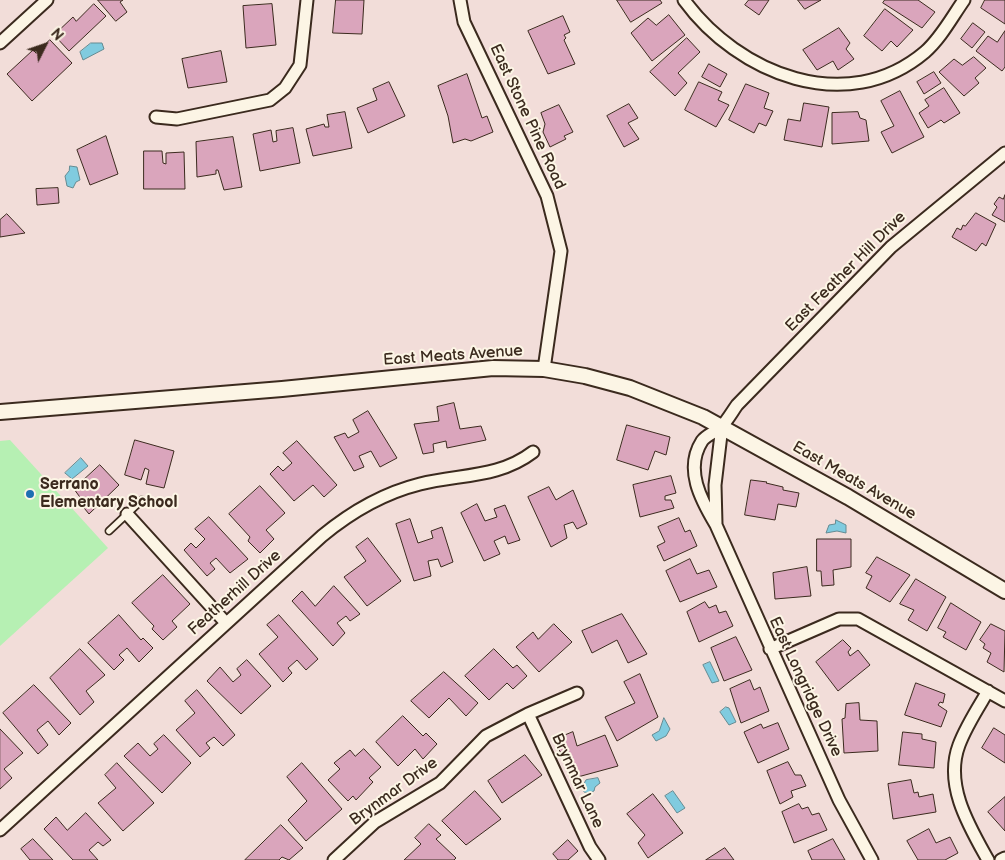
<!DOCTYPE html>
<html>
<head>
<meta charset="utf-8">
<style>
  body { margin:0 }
  #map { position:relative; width:1005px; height:860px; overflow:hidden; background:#f2ddd9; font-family:"Balsamiq Sans",sans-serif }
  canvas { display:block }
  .north { position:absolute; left:20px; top:20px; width:50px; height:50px; -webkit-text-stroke:4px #fcf5e5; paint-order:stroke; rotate:49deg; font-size:14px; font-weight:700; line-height:20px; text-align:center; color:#3b2a1e }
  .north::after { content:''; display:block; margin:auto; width:18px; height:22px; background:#3b2a1e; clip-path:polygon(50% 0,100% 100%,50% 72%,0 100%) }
</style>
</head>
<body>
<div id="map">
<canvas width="1005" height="860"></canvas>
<div class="north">N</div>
</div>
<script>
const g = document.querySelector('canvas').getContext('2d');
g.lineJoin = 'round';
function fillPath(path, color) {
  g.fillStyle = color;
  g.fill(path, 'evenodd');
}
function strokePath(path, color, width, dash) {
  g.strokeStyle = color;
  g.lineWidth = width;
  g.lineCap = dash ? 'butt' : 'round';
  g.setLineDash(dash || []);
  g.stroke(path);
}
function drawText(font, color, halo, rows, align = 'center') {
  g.font = font + ' "Balsamiq Sans",sans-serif';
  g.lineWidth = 4;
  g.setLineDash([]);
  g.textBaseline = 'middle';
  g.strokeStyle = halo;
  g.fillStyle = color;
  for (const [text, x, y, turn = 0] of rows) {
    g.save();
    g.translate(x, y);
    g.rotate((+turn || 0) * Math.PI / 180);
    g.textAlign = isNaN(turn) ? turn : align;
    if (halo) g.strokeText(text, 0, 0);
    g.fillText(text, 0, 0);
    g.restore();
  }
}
const green = new Path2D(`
  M10,440L108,548L0,646V441Z`);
const water = new Path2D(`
  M91,43H102L104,49L83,60L80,52Z
  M70,166L77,167L80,180L76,182L73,188L67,186L65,176L69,171Z
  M81,458L88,466L72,479L65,473Z
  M836,520L846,525V533L837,531L826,533L829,525L835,524Z
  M710,662L719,681L712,683L703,665Z
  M726,707L729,708L736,722L729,725L720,712Z
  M664,718L670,729L666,736L656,741L652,735L659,731Z
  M598,778L600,783L595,787L594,791L589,793L584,792L582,787L586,780Z
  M673,791L685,808L677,813L665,796Z`);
const building = new Path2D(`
  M98,0H123L120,2L127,12L116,21Z
  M336,0H364L362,34L333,33Z
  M617,0H660L662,3L631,22Z
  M749,0H769L759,15L745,5Z
  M798,0H821L805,9Z
  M885,0H918L935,12L922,28L883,3Z
  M985,0H1005V24L981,8Z
  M94,4L106,16L69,51L54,35L73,17L76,21Z
  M272,4L276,45L246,48L243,6Z
  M885,9L913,30L897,47L891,41L882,51L864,36Z
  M669,15L685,35L652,61L631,33L648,18L656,25Z
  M563,16L570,32L564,35L566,38L564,40L575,64L548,74L528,31Z
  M973,23L985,32L972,48L961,39Z
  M839,28L850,43L846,49L854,59L838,70L833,61L817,70L803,50Z
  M1005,31V67L1002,71L976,51L988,36L997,42Z
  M687,38L700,52L678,73L687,83L675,96L650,72Z
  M50,40L72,63L32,101L7,74L33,50L36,53Z
  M221,51L227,82L188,88L182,59Z
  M974,57L986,68L975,78L979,83L964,96L939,72L954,59L962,65Z
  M709,64L727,74L720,87L702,77Z
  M934,72L941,83L924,94L917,82Z
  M467,74L482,118L487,116L493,132L471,141L465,139L453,143L448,116L438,86Z
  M389,82L405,116L368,133L357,108L377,100L373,89Z
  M699,82L722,92L718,100L729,105L716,127L685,110Z
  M746,84L769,93L764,108L773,111L766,126L759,123L754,133L729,120Z
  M944,88L960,113L944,123L941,120L928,128L919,113L929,106L925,100Z
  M900,91L924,137L892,153L881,132L894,126L881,101Z
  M804,103L829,107L822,147L784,140L788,119L800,121Z
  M629,104L638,118L628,123L639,139L624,147L607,116Z
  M559,105L573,132L564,136L566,139L550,147L543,132L545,124L541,113Z
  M345,112L352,148L313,156L306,129L324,124L325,127H329L327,115Z
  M858,112L860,118L866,120L869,141L832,144V113Z
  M293,128L300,163L260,171L253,134L271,130L273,142L277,141L276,131Z
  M106,136L118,174L90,185L77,150Z
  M233,137L242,187L224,190L218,170H216V174L197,177L196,142Z
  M144,151H162L163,163L166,164V153L184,152L185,189H144Z
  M58,188L59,203L37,205L36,189Z
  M1005,195V222L992,215L997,207L994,204L999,197L1003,199Z
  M976,213L996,224L986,246L982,243L976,251L952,237L957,228L961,230L963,225L965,226Z
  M7,214L25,233L0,237V220Z
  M454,403L460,429L481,426L486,440L447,448L446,441L433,444L434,452L423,454L414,424L439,421L437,407Z
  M368,411L397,458L380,467L371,451L359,456L364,467L354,471L334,437L345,433L348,438L359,432L353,420Z
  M627,425L670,437L666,455L655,451L648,470L617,460Z
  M135,440L174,451L164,488L146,484L149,470L145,468L141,480L125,475Z
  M297,441L337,485L324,497L313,485L294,501L270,474L278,466L283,471L292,463L283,453Z
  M100,465L119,485L89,514L80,503L82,500L74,489Z
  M671,476L676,493L665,496V500H671L674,508L640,517L633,485Z
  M751,480L767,482L766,483L783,487V490L799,493L796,507L778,504L775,520L745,515Z
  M260,486L285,513L266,530L274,539L260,553L248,541L250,537L229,514Z
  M549,487L556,500L573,490L587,524L577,529L573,522L564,525L567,538L551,547L528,497Z
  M477,504L485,521L497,517L494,509L505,505L520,540L508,544L505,536L494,541L500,554L484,561L461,513Z
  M209,517L248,559L230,573L216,558L210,563L215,569L207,576L184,550L191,543L196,548L205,539L195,529Z
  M679,518L685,532L690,530L697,546L664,561L657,546L665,542L658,527Z
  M410,519L418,543L433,538L431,531L442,527L453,562L441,567L438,559L428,561L431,576L414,581L396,524Z
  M368,538L401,581L367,606L344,577L366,561L356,547Z
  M817,539H851V567L833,570L834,585L822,586L821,571H817Z
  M877,557L910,575L890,602L866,588L872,576L866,573Z
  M690,559L697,574L709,570L717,587L680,602L666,571Z
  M807,567L811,596L775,599L773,573Z
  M163,575L190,604L172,621L177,627L163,640L152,629L154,626L132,603Z
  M916,579L946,597L927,631L908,620L914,610L900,604Z
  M334,586L360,614L350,621L346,616L337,623L345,633L333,646L292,601L302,591L315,606Z
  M705,602L709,608L716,605L719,613L726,611L733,626L699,642L687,612Z
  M951,603L981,622L966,650L943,637L946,632L938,628Z
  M622,614L647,654L628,663L617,640L592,653L582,631Z
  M119,615L141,640L143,638L153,648L139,662L127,648L119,655L124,660L114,670L88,643Z
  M279,615L318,659L306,670L297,660L288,668L292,673L283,682L259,654L278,637L267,625Z
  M554,624L572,642L539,672L516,647L533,632L538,639Z
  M991,624L1005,631L1004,672L987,662L991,653L983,648L985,644L980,640Z
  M736,637L752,670L724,681L711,648Z
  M843,640L851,648L848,652L850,656L858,650L870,665L838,691L816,662Z
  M80,649L105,675L86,691L94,702L80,715L50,678Z
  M494,649L513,668L517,665L527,676L513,689L507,683L489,700L465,676Z
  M247,660L271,686L241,714L207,681L220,667L233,682L241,675L237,669Z
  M444,672L478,703L466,716L449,698L429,718L411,701Z
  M640,674L658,717L617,741L605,717L635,703L624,682Z
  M750,680L754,690L760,687L769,711L741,723L730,689Z
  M916,683L945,694L943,703L940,702L938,705L947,711L941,727L905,715Z
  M34,685L71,723L59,735L48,721L37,730L48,745L38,754L3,713Z
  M197,690L235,735L223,746L214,737L206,743L210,748L200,757L176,730L195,713L185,701Z
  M859,703L860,720L877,721L878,751L844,753L842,719L845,718L846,704Z
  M403,716L423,736L426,733L437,744L423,759L415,749L398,766L376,742Z
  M778,723L789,749L758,763L744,732L761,724L763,728Z
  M994,728L1005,735V763L982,748Z
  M0,729L23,753L4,769L12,778L0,789Z
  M573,732L577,746L605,735L618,766L574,778L554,740Z
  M903,732L922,734V739L936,742L934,768L899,765Z
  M164,735L191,763L162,793L124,756L138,743L150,756L158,749L154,744Z
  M364,749L381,767L369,778L373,782L356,800L353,796L348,801L328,780L340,769L334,763L350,750L355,756Z
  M525,755L542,775L502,803L488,781Z
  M788,762L795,775H801L806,786L791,791L793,797L780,804L767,771Z
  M117,763L154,803L123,831L98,803L116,788L105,775Z
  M302,763L342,809L306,841L288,820L307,801L287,777Z
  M911,780L914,793L918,792L919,797L933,794L936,812L893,819L888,784Z
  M475,791L501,819L466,845L442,821Z
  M653,794L683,833L648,858L638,843L645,835L627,814Z
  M1005,797V831L988,812Z
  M799,804L802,809L808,807L812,815L819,813L827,830L794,843L782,812Z
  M86,813L111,840L103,846L98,842L89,850L98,860H73L44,829L56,817L67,830Z
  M429,824L441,835L436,839L456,858L454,860H404L421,844L415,838Z
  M281,825L303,848L289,860L282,857L279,860H245Z
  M929,829L936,843L950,837L958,853L945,860H918L907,841Z
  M33,839L53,860H30L21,849Z
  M833,839L845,860H812L808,851Z
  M568,840L578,851L568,860H558L553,854Z
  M725,848L734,860H706Z`);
const service = new Path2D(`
  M109,531L142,500`);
const minor = new Path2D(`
  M460,0L464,22L547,196L561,251L544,369
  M684,0C738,74 847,118 925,52C941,38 952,17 964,0
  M0,43L47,0
  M156,117L177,119L270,100L285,88L300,65L307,0
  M127,514L226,623
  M716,524L715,485L722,426
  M770,649L839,619H858L1005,701
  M988,691C978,708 966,726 959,745C944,785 969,826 988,860
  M528,714L590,847L599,860
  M0,830L322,536C351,512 384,493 420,484C460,474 499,478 533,452
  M334,860L375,822L440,783L486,736L528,714L577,693
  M872,860L839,800L716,525C701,500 684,469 702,441C706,435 716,432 721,427C727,421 732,412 737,405L891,247L1005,153
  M1001,860L1005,858`);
const tertiary = new Path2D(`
  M0,412L282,389L493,368L544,369L585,376L630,388L703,417L848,497L1005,591`);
const markers = [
  [30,494,5,"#1f6fb2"]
];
const streetNames = [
  ["East Stone Pine Road",527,117,65],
  ["East Feather Hill Drive",846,272,-45],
  ["East Meats Avenue",453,356,-4],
  ["East Meats Avenue",854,481,30],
  ["Featherhill Drive",235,593,-42],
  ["East Longridge Drive",805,687,65],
  ["Brynmar Lane",577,781,65],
  ["Brynmar Drive",394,792,-36]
];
const poiNames = [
  ["Serrano",40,485],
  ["Elementary School",40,503]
];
fillPath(green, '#b6f0b3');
fillPath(water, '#80cbdf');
strokePath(water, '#648b92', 1);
fillPath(building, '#daa5bc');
strokePath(building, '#3b2a1e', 1);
strokePath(service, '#3b2a1e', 9);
strokePath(minor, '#3b2a1e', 15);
strokePath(tertiary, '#3b2a1e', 18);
strokePath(service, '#fcf5e5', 5.5);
strokePath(minor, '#fcf5e5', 11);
strokePath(tertiary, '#fcf5e5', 14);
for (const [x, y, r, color] of markers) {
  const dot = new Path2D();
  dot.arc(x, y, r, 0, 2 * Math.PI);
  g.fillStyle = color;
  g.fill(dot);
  strokePath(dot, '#fcf5e5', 2);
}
drawText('16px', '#3b2a1e', '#fcf5e5', streetNames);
drawText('bold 16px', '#3b2a1e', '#fcf5e5', poiNames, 'left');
</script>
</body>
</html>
